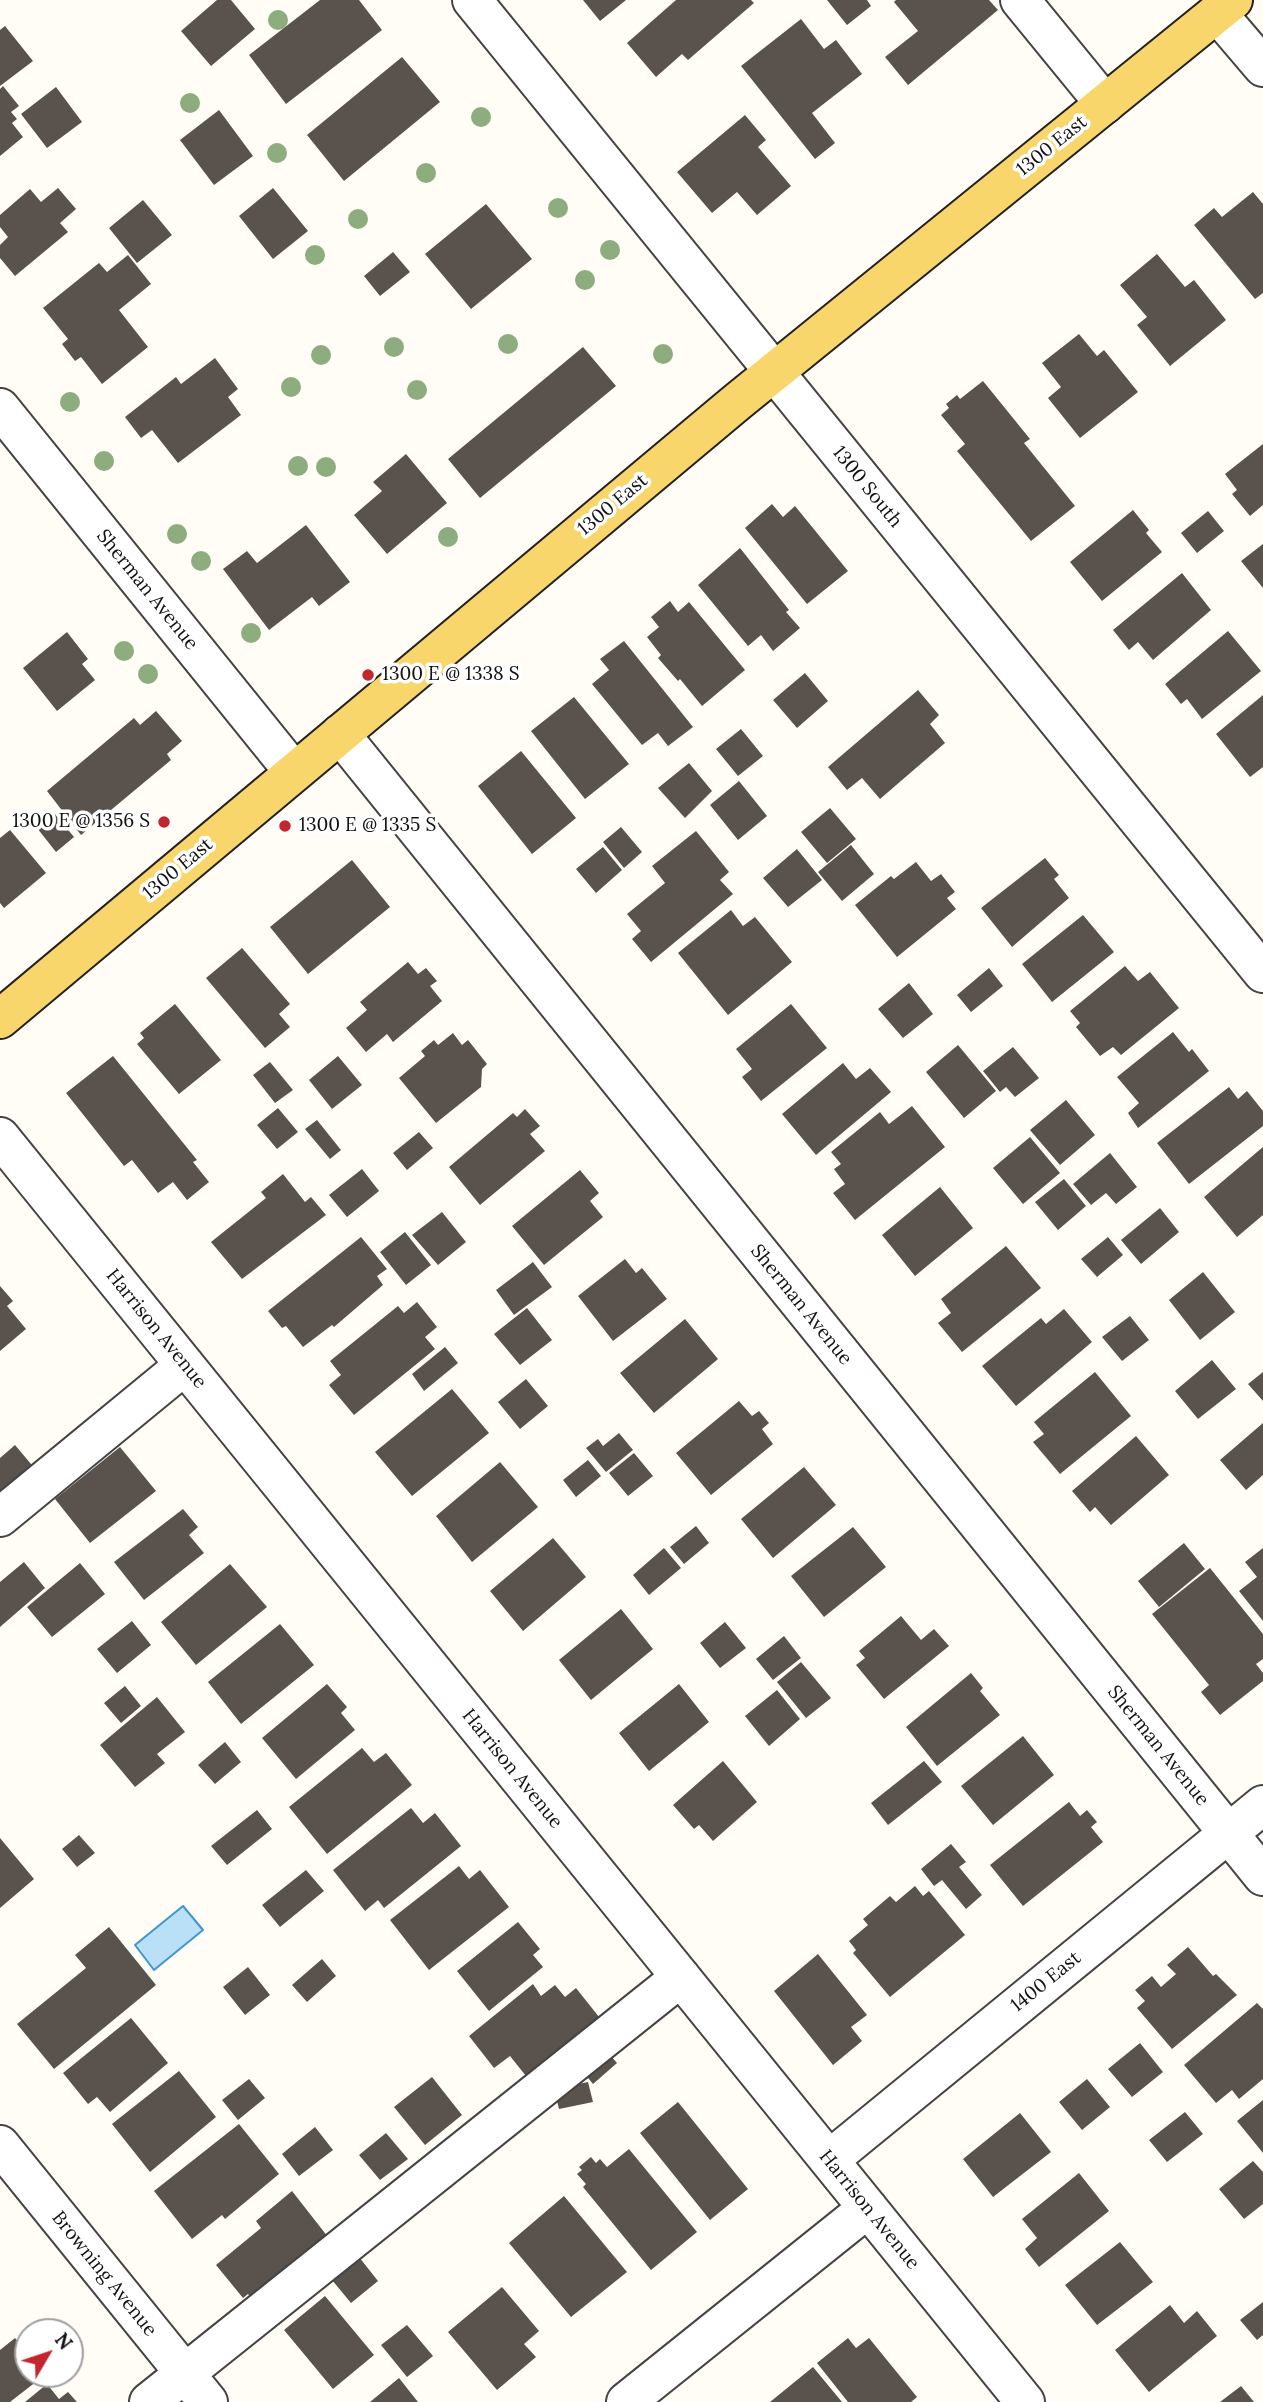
<!DOCTYPE html>
<html>
<head>
<meta charset="utf-8">
<style>
  body { margin:0 }
  #map { position:relative; width:1263px; height:2402px; overflow:hidden; background:#fffdf5; font-family:Lora,serif }
  canvas { display:block }
  .north { position:absolute; left:14px; top:2318px; width:70px; height:70px; box-sizing:border-box; background:#fff; border:2px solid #a0a0a0; border-radius:50%; rotate:51deg; font-size:19px; font-weight:700; line-height:28px; text-align:center; color:#111 }
  .north::after { content:''; display:block; margin:auto; width:24px; height:32px; background:#c4262e; clip-path:polygon(50% 0,100% 100%,50% 72%,0 100%) }
</style>
</head>
<body>
<div id="map">
<canvas width="1263" height="2402"></canvas>
<div class="north">N</div>
</div>
<script>
const g = document.querySelector('canvas').getContext('2d');
g.lineJoin = 'round';
function fillPath(path, color) {
  g.fillStyle = color;
  g.fill(path, 'evenodd');
}
function strokePath(path, color, width, dash) {
  g.strokeStyle = color;
  g.lineWidth = width;
  g.lineCap = dash ? 'butt' : 'round';
  g.setLineDash(dash || []);
  g.stroke(path);
}
function drawText(font, color, halo, rows, align = 'center') {
  g.font = font + ' Lora,serif';
  g.lineWidth = 7;
  g.setLineDash([]);
  g.textBaseline = 'middle';
  g.strokeStyle = halo;
  g.fillStyle = color;
  for (const [text, x, y, turn = 0] of rows) {
    g.save();
    g.translate(x, y);
    g.rotate((+turn || 0) * Math.PI / 180);
    g.textAlign = isNaN(turn) ? turn : align;
    if (halo) g.strokeText(text, 0, 0);
    g.fillText(text, 0, 0);
    g.restore();
  }
}
const water = new Path2D(`
  M183,1906L203,1930L154,1970L135,1945Z`);
const building = new Path2D(`
  M217,0H231L255,29L211,66L181,31Z
  M320,0H359L382,30L286,104L249,55Z
  M583,0H626L600,21Z
  M676,0H751L754,3L688,60L682,54L656,77L627,43Z
  M827,0H867L871,6L847,25Z
  M896,0H989L998,10L908,85L885,57L918,31L894,2Z
  M801,19L824,49L836,40L862,74L812,113L835,143L815,159L741,66Z
  M5,26L33,61L0,86V30Z
  M402,57L440,102L344,181L307,135Z
  M3,86L19,106L11,112L17,119L12,123L23,137L0,156V89Z
  M56,87L82,122L47,148L21,114Z
  M219,110L253,156L214,185L180,140Z
  M745,115L766,140L758,147L791,186L757,215L737,192L712,213L677,172Z
  M58,188L76,209L60,223L68,232L15,276L0,258V245L8,237L0,227V215L30,189L41,202Z
  M273,188L308,231L273,259L239,216Z
  M1253,192L1263,204V293L1255,299L1194,225L1214,208L1222,217Z
  M143,200L172,235L137,263L109,228Z
  M486,204L532,259L471,309L425,254Z
  M393,252L410,272L380,296L364,276Z
  M1157,254L1185,287L1194,280L1226,320L1170,366L1137,325L1147,317L1120,285Z
  M128,255L151,284L119,310L148,347L102,384L81,357L75,361L62,344L68,339L43,308L99,263L107,272Z
  M1079,334L1097,356L1104,350L1138,392L1080,438L1048,398L1061,387L1042,363Z
  M583,347L616,386L480,498L448,459Z
  M215,358L238,389L228,397L241,415L178,463L152,430L141,438L125,417L176,377L181,384Z
  M983,381L1030,439L1024,443L1075,506L1031,541L957,451L965,444L941,415L949,408L946,404L957,395L960,399Z
  M1263,444V505L1250,516L1232,494L1237,490L1225,474Z
  M406,454L447,503L387,554L354,515L382,491L373,482Z
  M772,504L783,517L795,506L848,571L807,604L745,528Z
  M1133,510L1149,530L1146,533L1162,552L1102,601L1070,562Z
  M1208,511L1224,531L1197,553L1181,533Z
  M306,525L350,582L319,606L312,597L269,630L223,569L247,551L257,563Z
  M1263,544V588L1241,561Z
  M740,548L789,610L786,612L800,628L773,651L761,635L748,646L698,585Z
  M1182,573L1211,610L1153,660L1138,642L1129,650L1113,630Z
  M670,601L678,612L689,602L745,670L702,706L680,679L678,681L658,658L661,655L647,637L659,627L651,617Z
  M1228,631L1261,671L1202,719L1187,699L1181,704L1165,684Z
  M67,632L88,659L82,664L95,680L57,711L23,668Z
  M624,641L693,727L668,746L658,733L642,745L592,684L609,670L600,659Z
  M805,673L828,701L797,728L773,700Z
  M918,690L939,715L930,724L945,743L880,799L862,778L847,790L828,767Z
  M1263,695V767L1250,777L1216,734Z
  M574,697L629,764L585,799L531,731Z
  M156,711L182,741L167,754L171,760L81,835L47,791L134,718L140,725Z
  M741,729L763,756L738,776L716,749Z
  M521,751L576,818L532,854L478,786Z
  M689,763L712,791L685,818L658,788Z
  M739,781L767,816L738,840L710,805Z
  M830,808L856,839L827,863L801,832Z
  M55,814L74,837L56,852L37,828Z
  M621,827L642,852L624,868L603,842Z
  M10,830L46,873L4,908L0,903V838Z
  M696,831L729,872L720,880L733,894L651,962L632,939L641,931L627,914L665,883L652,866Z
  M851,845L874,874L842,901L818,872Z
  M603,847L622,870L596,893L576,869Z
  M797,849L822,880L788,907L763,878Z
  M1045,858L1059,875L1054,879L1069,898L1012,947L981,908Z
  M352,860L390,907L308,974L270,927Z
  M916,862L931,881L941,874L955,892L947,898L956,909L897,957L855,905L891,876L894,879Z
  M731,910L743,926L755,917L792,962L728,1015L678,953Z
  M1083,915L1114,952L1052,1002L1022,964Z
  M242,948L290,1004L279,1014L290,1027L265,1048L206,978Z
  M408,962L418,974L426,968L437,981L430,986L442,1001L393,1042L387,1034L366,1052L346,1028L367,1010L360,1002Z
  M1125,966L1138,981L1150,972L1179,1008L1121,1055L1113,1047L1100,1056L1076,1027L1080,1023L1070,1011Z
  M989,968L1003,986L971,1012L957,995Z
  M909,983L933,1014L903,1038L878,1009Z
  M175,1004L221,1060L179,1094L137,1044L144,1038L140,1033Z
  M791,1004L827,1048L761,1101L742,1077L752,1069L736,1049Z
  M1173,1032L1189,1052L1192,1049L1209,1071L1138,1128L1128,1113L1139,1103L1117,1077Z
  M453,1033L462,1045L468,1040L487,1064L482,1069L481,1087L436,1123L399,1078L425,1056L421,1051L434,1040L438,1045Z
  M958,1045L996,1091L964,1118L926,1072Z
  M1013,1047L1039,1078L1015,1097L1006,1087L1000,1092L983,1071Z
  M113,1056L197,1160L193,1162L209,1182L187,1200L173,1182L158,1193L132,1160L124,1166L66,1093Z
  M338,1056L362,1085L332,1109L309,1080Z
  M270,1062L293,1090L275,1103L253,1075Z
  M843,1063L856,1079L870,1068L891,1092L816,1155L782,1114Z
  M1229,1087L1238,1099L1247,1091L1263,1111V1126L1189,1184L1157,1143Z
  M1066,1100L1095,1135L1060,1165L1030,1130Z
  M912,1106L945,1147L855,1220L833,1193L845,1184L834,1169L841,1164L831,1152L880,1112L889,1124Z
  M278,1108L298,1132L277,1149L257,1125Z
  M525,1109L540,1126L530,1134L545,1151L480,1205L449,1167L513,1113L517,1117Z
  M317,1120L341,1150L330,1159L305,1129Z
  M419,1132L433,1148L407,1170L393,1153Z
  M1030,1137L1060,1173L1023,1204L993,1168Z
  M1263,1147V1215L1237,1237L1204,1197Z
  M1110,1153L1137,1187L1116,1204L1106,1193L1091,1205L1073,1184Z
  M362,1169L379,1191L347,1217L329,1195Z
  M580,1170L599,1193L590,1201L603,1217L544,1265L512,1226Z
  M283,1174L305,1202L311,1197L326,1215L242,1279L211,1242L266,1198L261,1192Z
  M1064,1179L1086,1206L1058,1230L1035,1202Z
  M940,1187L973,1228L915,1276L882,1235Z
  M1160,1208L1179,1232L1141,1264L1121,1240Z
  M442,1212L466,1242L438,1265L412,1235Z
  M405,1232L431,1265L406,1285L380,1252Z
  M361,1237L387,1269L377,1276L383,1285L334,1327L332,1325L303,1347L286,1326L282,1328L268,1311Z
  M1108,1237L1123,1255L1097,1277L1081,1259Z
  M1006,1246L1041,1288L962,1352L938,1323L951,1313L941,1299Z
  M625,1259L636,1273L642,1268L667,1299L613,1341L578,1296Z
  M533,1262L552,1287L514,1315L496,1290Z
  M1203,1272L1235,1312L1200,1340L1169,1300Z
  M0,1286L13,1301L7,1306L26,1329L0,1351Z
  M417,1302L437,1327L425,1337L435,1349L354,1415L329,1385L341,1375L330,1361L398,1306L404,1313Z
  M527,1308L552,1340L520,1365L494,1334Z
  M1064,1309L1092,1342L1016,1406L982,1366L1041,1318L1046,1324Z
  M1130,1316L1149,1340L1122,1361L1102,1337Z
  M685,1319L718,1359L654,1413L620,1373Z
  M445,1347L458,1363L424,1391L412,1374Z
  M1212,1360L1236,1389L1198,1419L1175,1391Z
  M1095,1372L1131,1416L1060,1474L1033,1442L1044,1434L1034,1422Z
  M1263,1372V1401L1248,1384Z
  M526,1379L548,1406L520,1429L498,1402Z
  M452,1389L489,1433L412,1496L375,1452Z
  M739,1401L752,1416L759,1411L769,1423L762,1429L773,1444L711,1495L676,1453Z
  M1263,1423V1475L1246,1490L1220,1460Z
  M619,1433L633,1450L606,1472L586,1448L598,1439L603,1446Z
  M1136,1436L1169,1475L1111,1525L1095,1507L1090,1512L1072,1491Z
  M15,1445L36,1470L0,1501V1458Z
  M120,1447L156,1491L90,1543L55,1499Z
  M634,1453L653,1476L628,1496L609,1473Z
  M588,1460L601,1476L576,1497L563,1480Z
  M500,1462L538,1507L472,1562L436,1516Z
  M804,1467L836,1505L773,1558L741,1519Z
  M183,1509L198,1527L189,1535L204,1553L144,1600L114,1562Z
  M696,1526L709,1543L684,1564L670,1547Z
  M853,1527L886,1567L824,1617L791,1576Z
  M553,1538L586,1577L523,1631L490,1591Z
  M1184,1543L1205,1569L1159,1607L1138,1581Z
  M664,1548L681,1568L649,1595L633,1575Z
  M1263,1548V1621L1239,1591L1257,1577L1245,1562Z
  M24,1562L45,1588L0,1627V1582Z
  M80,1563L105,1594L52,1637L27,1607Z
  M230,1564L267,1607L196,1665L161,1622Z
  M1210,1568L1263,1634V1659L1256,1664L1263,1673V1681L1220,1715L1201,1692L1209,1685L1152,1614Z
  M621,1609L653,1649L591,1700L559,1660Z
  M901,1616L921,1640L934,1629L949,1646L884,1699L856,1665L865,1658L859,1651Z
  M132,1621L151,1645L117,1673L97,1649Z
  M725,1622L746,1648L720,1668L700,1643Z
  M280,1624L314,1665L241,1724L208,1682Z
  M784,1636L801,1658L773,1680L756,1659Z
  M801,1662L831,1698L806,1718L777,1682Z
  M971,1673L983,1688L980,1691L1000,1715L937,1766L906,1727Z
  M327,1684L347,1707L341,1713L355,1730L296,1779L262,1738Z
  M679,1684L709,1722L649,1771L619,1733Z
  M125,1686L141,1706L121,1723L104,1703Z
  M777,1690L800,1719L769,1746L745,1716Z
  M157,1697L185,1732L157,1754L165,1763L135,1787L100,1745Z
  M1023,1736L1054,1775L993,1825L961,1786Z
  M225,1742L241,1762L215,1784L198,1765Z
  M362,1748L374,1762L386,1753L412,1785L327,1854L289,1807Z
  M723,1761L757,1802L713,1841L699,1825L694,1829L673,1805Z
  M924,1761L942,1782L888,1825L871,1803Z
  M1069,1802L1080,1816L1087,1810L1097,1822L1091,1827L1103,1842L1023,1906L990,1865Z
  M411,1808L423,1823L435,1813L461,1846L384,1908L378,1900L365,1911L333,1870Z
  M257,1810L272,1829L227,1865L211,1846Z
  M79,1835L95,1853L77,1867L62,1849Z
  M0,1838L34,1879L0,1908Z
  M951,1844L966,1862L959,1867L982,1895L966,1909L942,1880L934,1886L921,1869Z
  M459,1866L469,1879L480,1870L509,1907L429,1970L390,1920Z
  M306,1870L324,1891L280,1927L262,1905Z
  M915,1886L923,1896L929,1891L965,1935L890,1997L853,1953L856,1950L849,1941L868,1925L863,1919L890,1896L896,1902Z
  M518,1922L540,1949L533,1955L543,1967L489,2011L457,1971Z
  M109,1927L156,1985L54,2069L17,2024L86,1968L75,1955Z
  M1188,1947L1213,1976L1216,1974L1237,1995L1172,2049L1137,2008L1145,2001L1135,1990L1152,1976L1161,1987L1176,1974L1167,1965Z
  M818,1954L867,2015L851,2027L862,2041L833,2065L774,1991Z
  M322,1959L336,1976L307,2002L292,1985Z
  M248,1967L270,1995L245,2015L223,1987Z
  M533,1984L541,1996L555,1985L565,1997L576,1988L603,2022L530,2081L510,2056L494,2068L469,2036Z
  M1257,2003L1263,2009V2079L1239,2099L1232,2090L1216,2103L1184,2065Z
  M131,2018L168,2063L110,2112L97,2097L88,2104L63,2073Z
  M1140,2043L1163,2072L1132,2097L1108,2069Z
  M604,2048L617,2063L593,2084L580,2068Z
  M179,2071L216,2117L150,2172L112,2124Z
  M432,2077L462,2115L425,2145L394,2107Z
  M249,2079L265,2098L238,2120L222,2100Z
  M1087,2079L1110,2107L1082,2130L1059,2102Z
  M588,2082L593,2102L559,2109L554,2089Z
  M1263,2100V2153L1237,2121Z
  M678,2102L748,2189L710,2220L640,2133Z
  M1185,2112L1203,2134L1167,2162L1149,2140Z
  M1020,2113L1051,2152L993,2197L963,2159Z
  M239,2124L279,2174L225,2219L222,2215L192,2239L154,2191Z
  M315,2127L333,2150L299,2176L282,2154Z
  M386,2133L408,2159L380,2180L359,2155Z
  M629,2149L697,2232L651,2270L583,2187L586,2184L577,2174L582,2170L579,2167L591,2157L596,2163L600,2159L607,2167Z
  M1253,2161L1263,2172V2204L1244,2219L1219,2189Z
  M1079,2173L1109,2211L1039,2267L1025,2249L1037,2238L1022,2219Z
  M292,2191L328,2237L254,2302L248,2294L243,2298L216,2265L261,2228L256,2221Z
  M564,2196L627,2272L571,2317L509,2243Z
  M1120,2242L1153,2282L1097,2325L1065,2285Z
  M355,2252L378,2281L351,2303L327,2274Z
  M502,2287L539,2331L524,2344L536,2357L497,2390L448,2332Z
  M325,2296L374,2355L333,2389L284,2330Z
  M1263,2302V2335L1257,2340L1240,2320Z
  M1170,2305L1184,2323L1197,2311L1217,2336L1149,2392L1115,2350Z
  M407,2325L433,2356L407,2377L381,2345Z
  M15,2338L28,2354V2374H46L10,2402H0V2350Z
  M848,2338L856,2348L869,2338L917,2397L911,2402H848L817,2363Z
  M813,2367L842,2402H770Z
  M399,2378L418,2402H370Z
  M47,2384L59,2399L68,2392L77,2402H25Z
  M1241,2386L1254,2402H1220Z`);
const minor = new Path2D(`
  M472,0L1263,973
  M1020,0L1105,104
  M1217,13L1263,67
  M0,408L294,772
  M340,734L1263,1876
  M0,1137L1025,2402
  M0,1517L185,1365
  M0,2145L208,2402
  M829,2160L1263,1805
  M149,2402L681,1977
  M626,2402L868,2208`);
const major = new Path2D(`
  M0,1019L737,402L1233,0`);
const trees = [
  [278,20],
  [190,103],
  [481,117],
  [277,153],
  [426,173],
  [558,208],
  [358,219],
  [610,250],
  [315,255],
  [585,280],
  [508,344],
  [394,347],
  [663,354],
  [321,355],
  [291,387],
  [417,390],
  [70,402],
  [104,461],
  [298,466],
  [326,467],
  [177,534],
  [448,537],
  [201,561],
  [251,633],
  [124,651],
  [148,674]
];
const markers = [
  [368,675,7,"#c4262e"],
  [164,822,7,"#c4262e"],
  [285,826,7,"#c4262e"]
];
const streetNames = [
  ["1300 East",1052,146,-39],
  ["1300 South",867,487,51],
  ["1300 East",613,505,-40],
  ["Sherman Avenue",147,590,51],
  ["1300 East",178,869,-40],
  ["Sherman Avenue",801,1305,51],
  ["Harrison Avenue",156,1329,51],
  ["Sherman Avenue",1158,1746,51],
  ["Harrison Avenue",512,1769,51],
  ["1400 East",1046,1982,-39],
  ["Harrison Avenue",869,2210,51],
  ["Browning Avenue",104,2274,51]
];
const poiNames = [
  ["1300 E @ 1338 S",382,675],
  ["1300 E @ 1356 S",150,822,"right"],
  ["1300 E @ 1335 S",299,826]
];
fillPath(water, '#b9e0f7');
strokePath(water, '#3f96cf', 2);
fillPath(building, '#5a524d');
strokePath(minor, '#444', 42);
strokePath(major, '#222', 42);
strokePath(minor, '#fff', 38);
strokePath(major, '#f9d66b', 38);
g.fillStyle = '#8dad7f';
for (const [x, y] of trees) {
  g.beginPath();
  g.arc(x, y, 10, 0, 2 * Math.PI);
  g.fill();
}
for (const [x, y, r, color] of markers) {
  const dot = new Path2D();
  dot.arc(x, y, r, 0, 2 * Math.PI);
  g.fillStyle = color;
  g.fill(dot);
  strokePath(dot, '#fff', 2.5);
}
drawText('19px', '#111', '#fff', streetNames);
drawText('19px', '#111', '#fff', poiNames, 'left');
</script>
</body>
</html>
